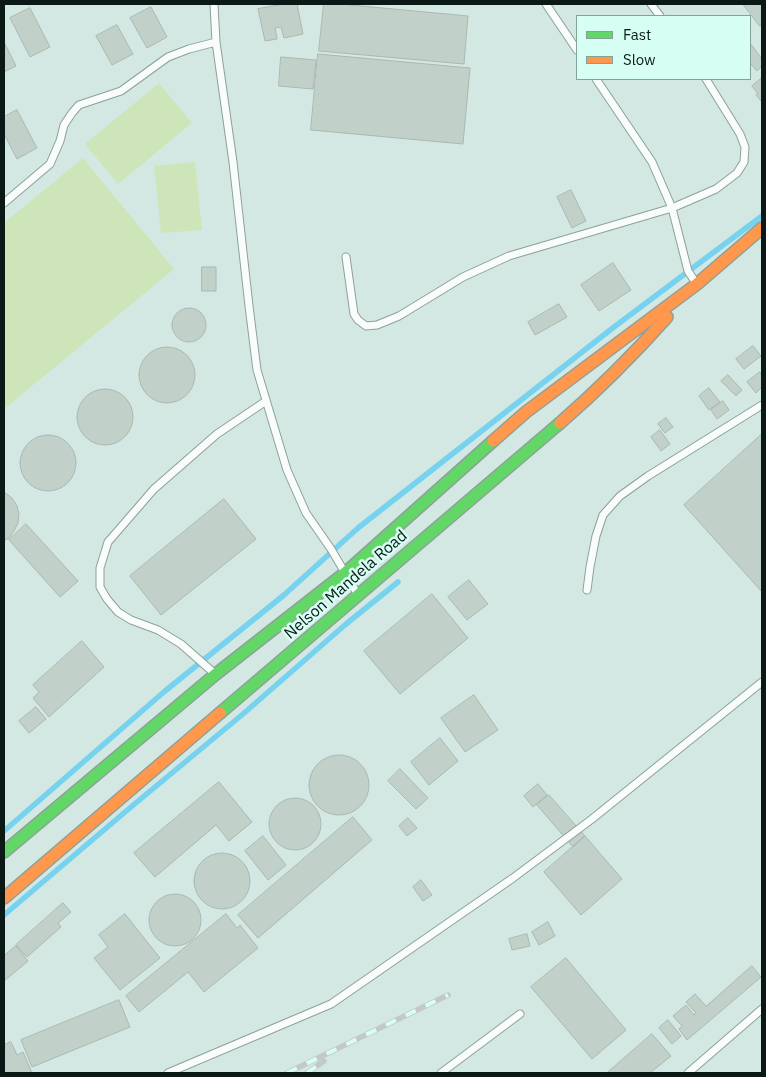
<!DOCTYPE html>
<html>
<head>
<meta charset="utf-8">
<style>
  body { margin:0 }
  #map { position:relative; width:766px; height:1077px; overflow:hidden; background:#d3e8e2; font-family:"IBM Plex Sans",sans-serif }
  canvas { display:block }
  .frame { position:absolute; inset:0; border:5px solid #0a1915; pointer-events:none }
  .legend { position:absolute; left:576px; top:15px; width:175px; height:65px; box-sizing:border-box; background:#d7fef3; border:1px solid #85a29a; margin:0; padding:6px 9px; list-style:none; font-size:15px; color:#0a1915 }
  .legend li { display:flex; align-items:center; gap:10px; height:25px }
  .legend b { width:25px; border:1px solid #85a29a }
</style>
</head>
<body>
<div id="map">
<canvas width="766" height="1077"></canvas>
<div class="frame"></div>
<ul class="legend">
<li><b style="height:6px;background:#63d668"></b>Fast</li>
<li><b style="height:6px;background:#ff974d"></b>Slow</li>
</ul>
</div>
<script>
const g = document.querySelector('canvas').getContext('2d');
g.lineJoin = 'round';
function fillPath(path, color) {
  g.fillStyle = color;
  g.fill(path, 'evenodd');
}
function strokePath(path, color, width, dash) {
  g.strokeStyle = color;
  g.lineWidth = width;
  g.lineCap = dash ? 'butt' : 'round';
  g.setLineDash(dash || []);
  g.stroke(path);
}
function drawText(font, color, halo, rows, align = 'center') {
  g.font = font + ' "IBM Plex Sans",sans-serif';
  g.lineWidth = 5;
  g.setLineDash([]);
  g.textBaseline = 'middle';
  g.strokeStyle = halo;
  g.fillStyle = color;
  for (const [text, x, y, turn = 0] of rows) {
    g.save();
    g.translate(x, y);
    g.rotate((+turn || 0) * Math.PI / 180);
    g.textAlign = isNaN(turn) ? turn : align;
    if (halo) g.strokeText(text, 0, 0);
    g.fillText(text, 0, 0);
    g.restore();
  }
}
const green = new Path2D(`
  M159,83L192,123L118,184L85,144Z
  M83,158L174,269L4,409V223Z
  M195,162L202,230L161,233L154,166Z`);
const stream = new Path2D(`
  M4,831L165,691L284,595L358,528L614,327L762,216
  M4,915L131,807L243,714L346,624L398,582`);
const building = new Path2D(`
  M284,4H297L303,34L284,38L281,27L275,28L277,39L265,41L258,9Z
  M324,4H340L468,16L464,64L319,51Z
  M743,4H762V24L760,26Z
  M151,7L167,37L147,48L130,18Z
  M30,8L50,47L30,57L10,18Z
  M117,25L133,54L112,65L96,36Z
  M4,42L16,66L4,72Z
  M750,43L762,59V66L757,71L750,63Z
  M318,54L470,68L463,144L311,130Z
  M281,57L316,60L313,89L279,86Z
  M762,78V102L756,95L758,94L752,86Z
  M17,110L37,148L17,159L4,134V117Z
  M571,190L586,221L572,228L557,197Z
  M613,263L631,290L599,311L581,285Z
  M202,267H216V291H202Z
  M559,304L567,317L535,335L528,322Z
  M172 325a17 17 0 1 1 34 0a17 17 0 1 1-34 0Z
  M753,346L761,356L744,369L736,359Z
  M139 375a28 28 0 1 1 56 0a28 28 0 1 1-56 0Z
  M760,372L762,376V387L756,393L747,382Z
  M728,375L742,390L736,396L721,381Z
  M709,388L720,402L709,410L699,396Z
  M77 417a28 28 0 1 1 56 0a28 28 0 1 1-56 0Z
  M723,401L729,410L717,419L711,410Z
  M666,418L673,427L665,433L658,424Z
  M660,430L670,444L661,451L651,437Z
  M762,434V592L684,505Z
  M20 463a28 28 0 1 1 56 0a28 28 0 1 1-56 0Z
  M4,492L12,498L17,506L19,514L18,523L14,531L9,538L4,541Z
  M224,499L256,539L161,615L130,576Z
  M26,524L78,581L60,597L9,540Z
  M469,580L488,604L467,620L448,597Z
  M432,594L468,638L400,694L364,651Z
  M82,641L104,667L49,717L33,698L39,692L33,685Z
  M474,695L498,730L465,752L441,718Z
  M36,707L46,719L29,733L19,721Z
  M440,738L458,761L429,785L411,762Z
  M309 785a30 30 0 1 1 60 0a30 30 0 1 1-60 0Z
  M400,769L428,798L416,809L388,781Z
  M219,782L252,822L229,841L216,825L155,877L134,853Z
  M538,784L547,795L533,807L524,796Z
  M549,795L585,836L573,847L537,805Z
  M269 824a26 26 0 1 1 52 0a26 26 0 1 1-52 0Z
  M353,817L372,840L258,938L238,915Z
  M408,818L417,828L407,836L399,826Z
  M263,836L286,865L268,880L245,851Z
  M585,836L622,879L581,915L544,872Z
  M194 881a28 28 0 1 1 56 0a28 28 0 1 1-56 0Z
  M421,880L432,895L423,901L413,887Z
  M149 920a26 26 0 1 1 52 0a26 26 0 1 1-52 0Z
  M63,903L71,912L58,923L61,927L27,957L16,945Z
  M125,914L160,958L120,990L94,958L108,947L99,935Z
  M226,914L237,928L240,925L258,948L204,992L188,972L139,1012L126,996Z
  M548,922L555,936L539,945L532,932Z
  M527,934L530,946L512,950L509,939Z
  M16,946L28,961L4,981V956Z
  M566,958L626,1030L592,1059L531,987Z
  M752,966L761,977L687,1040L679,1029L682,1026L673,1016L686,1005L694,1015L696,1013L686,1002L695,994L706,1006Z
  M119,1000L130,1027L32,1067L21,1040Z
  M668,1020L681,1036L672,1044L659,1028Z
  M652,1034L671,1056L650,1073H607Z
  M11,1042L17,1055L23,1052L32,1073H4V1045Z`);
const lane = new Path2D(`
  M214,4L216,42L233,162L249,306L257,370L287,470L306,513L331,549L358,595
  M546,4L577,50
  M651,4L660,16
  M596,79L652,162L672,208L688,271L696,283
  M4,203L50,164L60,141L64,125L72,113L79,105L121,91L168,57L189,49L216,42
  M346,257L354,314L358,320L366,326L377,325L399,316L463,277L509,256L672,208L716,189L737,173L744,162L745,147L740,134L706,79
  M587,590L590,567L596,536L603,515L620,496L648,476L762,405
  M214,673L181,644L158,630L131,620L118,612L107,599L100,587V568L108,542L154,489L217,434L266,401
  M168,1073L331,1004L513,878L592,819L762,682
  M441,1073L520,1014
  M688,1073L762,1009`);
const fast = new Path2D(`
  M220,713L560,423
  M4,852L216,674L345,573L493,441`);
const slow = new Path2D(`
  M560,423C598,390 634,354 667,317
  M493,441L526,412L697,284L762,228
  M4,898L220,713`);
const rail = new Path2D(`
  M287,1073L448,995
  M307,1073L324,1061`);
const streetNames = [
  ["Nelson Mandela Road",346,585,-41]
];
fillPath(green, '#cee5ba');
strokePath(stream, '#76d2ef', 5.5);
fillPath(building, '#c1d0c9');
strokePath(building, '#a9b8b0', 1);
strokePath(lane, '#8f9f9a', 9);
strokePath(fast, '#8f9f9a', 14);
strokePath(slow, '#8f9f9a', 14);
strokePath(lane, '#f8fcfb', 7);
strokePath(fast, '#63d668', 11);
strokePath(slow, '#ff974d', 11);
strokePath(rail, '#c3c9c8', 5.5);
strokePath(rail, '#d7fef3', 4, [11]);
drawText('16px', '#0a1915', '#d7fef3', streetNames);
</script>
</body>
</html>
